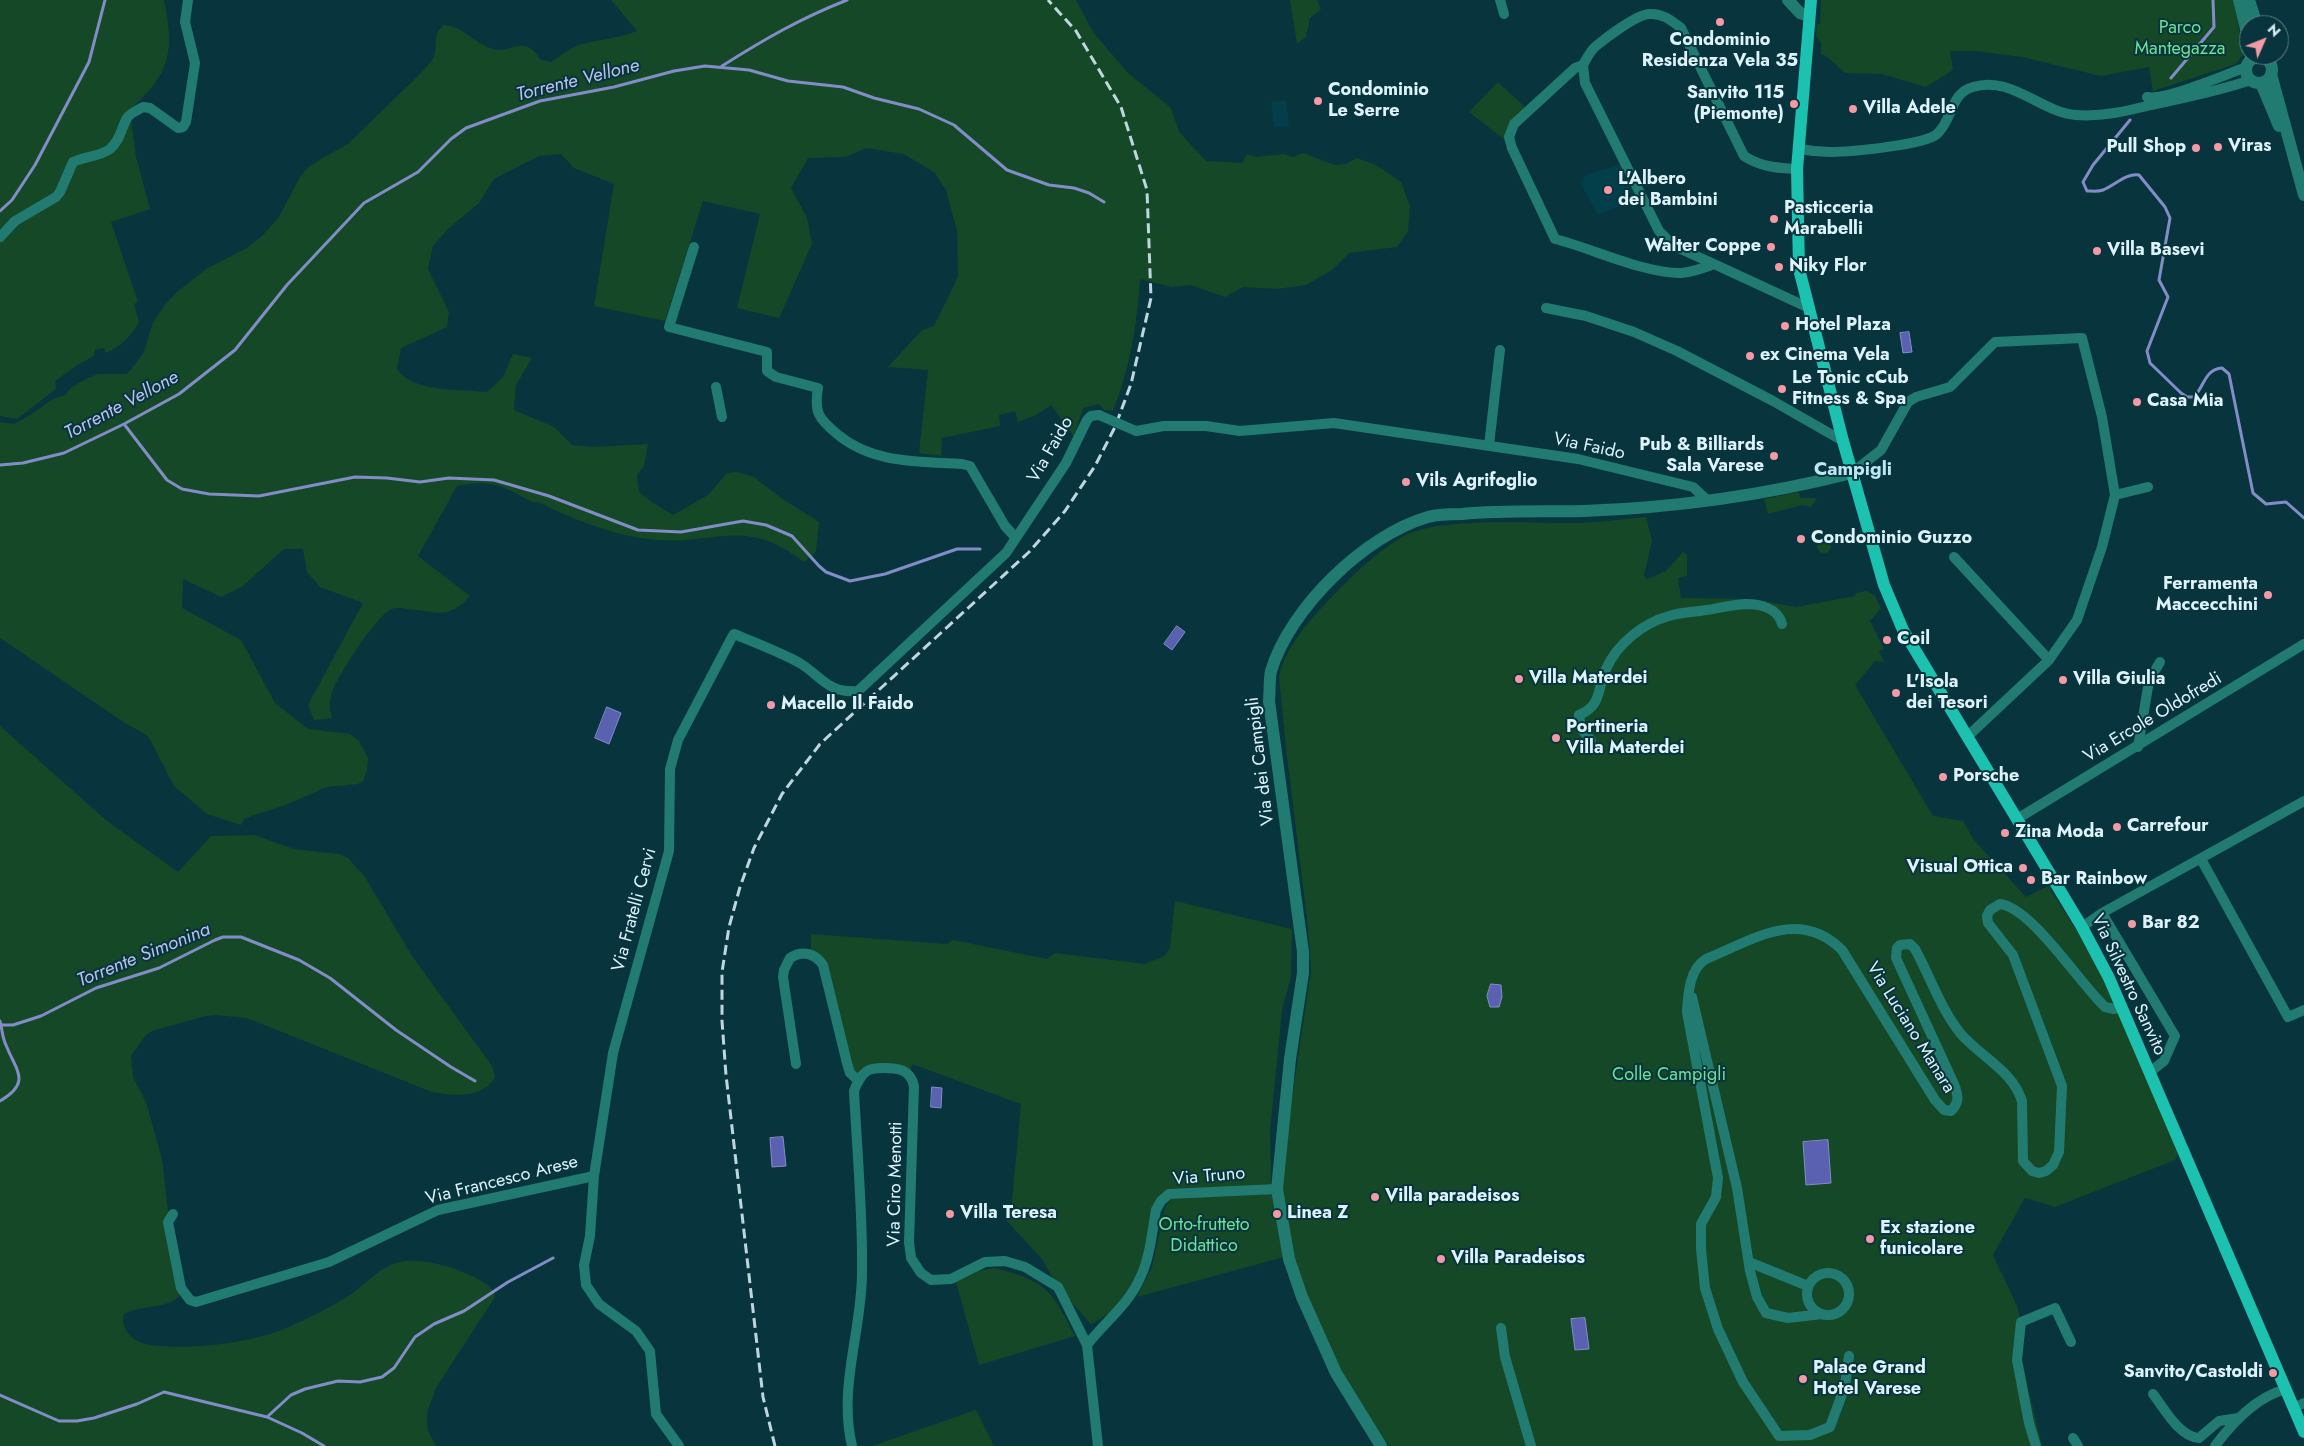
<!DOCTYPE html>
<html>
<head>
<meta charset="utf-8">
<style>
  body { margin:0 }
  #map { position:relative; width:2304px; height:1446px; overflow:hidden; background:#08343e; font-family:Jost,sans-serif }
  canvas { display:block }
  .north { position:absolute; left:2239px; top:15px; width:50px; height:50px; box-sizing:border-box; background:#08343e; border:1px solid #5d8089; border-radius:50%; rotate:46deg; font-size:14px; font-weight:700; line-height:20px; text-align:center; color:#ddf3f9 }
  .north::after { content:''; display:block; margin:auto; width:18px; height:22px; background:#f49aa4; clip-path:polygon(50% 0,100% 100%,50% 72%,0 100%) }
</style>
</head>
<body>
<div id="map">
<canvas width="2304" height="1446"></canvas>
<div class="north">N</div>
</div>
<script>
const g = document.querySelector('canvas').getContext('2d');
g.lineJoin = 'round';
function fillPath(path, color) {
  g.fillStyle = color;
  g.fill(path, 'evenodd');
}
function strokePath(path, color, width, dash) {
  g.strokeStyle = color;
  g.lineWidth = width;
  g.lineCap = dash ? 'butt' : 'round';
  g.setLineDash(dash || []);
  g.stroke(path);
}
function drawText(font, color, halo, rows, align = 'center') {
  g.font = font + ' Jost,sans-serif';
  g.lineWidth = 4;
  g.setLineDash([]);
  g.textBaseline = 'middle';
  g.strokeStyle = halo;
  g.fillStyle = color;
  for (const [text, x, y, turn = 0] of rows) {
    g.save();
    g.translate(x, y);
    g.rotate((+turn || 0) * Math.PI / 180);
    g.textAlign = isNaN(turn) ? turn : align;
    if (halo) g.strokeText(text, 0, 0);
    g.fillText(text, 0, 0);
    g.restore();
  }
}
const built = new Path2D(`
  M1286,100L1289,126L1274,127L1271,102Z
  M1621,165L1636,199L1598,215L1580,182L1588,174Z`);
const green = new Path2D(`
  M0,0H164C175,53 170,73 130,110L136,157L150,209L111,222L138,302L134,304L139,322C131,336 121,347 106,353L104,348L95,350L94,356L79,364L55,381L56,389L17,419L0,416Z
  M611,0H1076L1093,32L1128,73L1170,107L1180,133L1206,161L1242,163L1247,154L1256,157L1284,154L1293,157L1303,153L1335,165L1346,164L1357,158L1378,166L1401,182L1410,206L1408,231L1397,247L1349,253L1332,270L1306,285L1277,289L1243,287L1225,297L1191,285L1172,287L1140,279C1137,325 1130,368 1113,411L1104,410L1099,404L1083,408L1074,437L1051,405L1036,415L1018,422L1015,411L999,415L1000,426L942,438L941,456L919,453L928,370L888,367L922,330L934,326L958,277L957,231L946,190L935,173L904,154L866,148L846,157L808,158L791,188L807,218L812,244L779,318L737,308L760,214L703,201L665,321L594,306L614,184L574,168L561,154L539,156L494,179L479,203L449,228L433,246L428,269L449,312L447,327L401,348L397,369C412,393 462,389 487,392L503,377L513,354L532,358L516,385L514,410L554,427L572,445L593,447L648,444L644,466L637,475L639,492L653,503L673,515L708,495L727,473L737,472L754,477L781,498L819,522L816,552L804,562C745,517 720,544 658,540C616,537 575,520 538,502H532C502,486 492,479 457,486L418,556L470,596C447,621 437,611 407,609C402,608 397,607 392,609C377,614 338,676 332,692C329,702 329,709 332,718L314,720L308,705L363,603L320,587L307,572L303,549H284L243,586L221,597L183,579L182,608L241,640L275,703L308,729L350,734L359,741L368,758L367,771L363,781L358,784L327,787L283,806L251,816L244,819L241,825L207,814L174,786L148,736L125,723L0,638V422L14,424L27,417L53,399L65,395L72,387L88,378L98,374H126L130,371L144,352L153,323L164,306L177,292L206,269L247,248L262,236L279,217L300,177L308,167L349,143L424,70C429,64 434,59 435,52C437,41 434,32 444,25C462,26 473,42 490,48C513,57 521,30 541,60L551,62C562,55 574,45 586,43C604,39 620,38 637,31Z
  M1290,0H1317L1321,9L1310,18L1306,37L1297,44Z
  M1821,0H2233L2244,53L2236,64L2153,91L2149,67L2101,76L2022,57L1975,51H1950L1953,70L1926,87L1882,74L1845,73L1826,56L1821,54V42L1816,36L1817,24H1820Z
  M1498,82L1526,108L1505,140L1469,112Z
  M1798,492L1801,498H1817L1811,507L1802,505L1768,514L1764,499Z
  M1646,517L1652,541L1644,575L1647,579L1666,571L1683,552L1687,555V576L1678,578L1681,598L1753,599L1796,607L1855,596L1856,593L1867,591L1875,596L1881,608L1870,621L1884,649L1879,651L1884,662L1875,661L1855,685L1933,816L1963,821L1974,840L2026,897L2048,886L2100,967L2178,1154L2175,1160L2055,1207L2025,1198L1993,1255L2017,1306L2022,1327L2021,1359L2042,1446H1389L1339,1373L1292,1259L1279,1185L1311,971L1308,927L1286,748L1279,676C1286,647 1308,622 1328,601C1350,577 1374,554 1402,537C1438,516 1534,524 1578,523C1601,522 1624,519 1646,517Z
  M1817 546a7 7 0 1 1 14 0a7 7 0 1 1-14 0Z
  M0,726L107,821L178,872L211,836L254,835L294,849L339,854L348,858L365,877L412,956L492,1066L495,1077C483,1099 454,1096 432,1092L247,1018L216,1015L205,1016L152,1031L146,1035L131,1056L133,1077L146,1102L162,1159L168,1211L184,1288C177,1311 143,1303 124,1314C120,1328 132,1341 145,1344C179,1351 243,1344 276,1332C300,1323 325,1310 347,1297C365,1286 378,1267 400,1262C424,1256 480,1273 494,1292L495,1297L436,1388L428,1410L427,1420L428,1431L436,1446H0Z
  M1175,901L1292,929L1291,976L1282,1010L1270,1131L1271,1185L1165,1192C1151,1234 1136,1306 1091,1324L1058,1287L1042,1259L1005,1219L1012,1201L1021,1104L912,1064L909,1075L875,1068L858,1080L850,1073L823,965L811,951V934L947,944L953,940L1047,959L1055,953L1145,964L1164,956L1170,948Z
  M1272,1190L1284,1257L1137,1297L1152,1267L1165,1207L1173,1197Z
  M994,1268C1046,1281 1051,1289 1075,1336L979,1365L956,1282L979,1271Z
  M976,1410L994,1446H872Z`);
const water = new Path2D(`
  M1909,332L1912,352L1903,353L1900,333Z
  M1177,626L1185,632L1172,650L1164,644Z
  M607,707L621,713L609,744L595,738Z
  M1491,984L1501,985L1502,997L1499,1007H1490L1487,996Z
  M932,1087L942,1088L941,1108L931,1107Z
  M783,1137L786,1166L772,1167L770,1138Z
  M1828,1140L1831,1183L1806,1185L1803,1142Z
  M1585,1318L1589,1349L1575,1350L1571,1319Z`);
const stream = new Path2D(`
  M722,66C763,40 801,18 847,0
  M2171,78L2214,27L2213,0
  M2130,120L2093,165L2083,182L2087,191C2092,191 2098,192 2103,190C2115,185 2126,173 2139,175L2165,207L2170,218L2159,280L2168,297L2147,351L2150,363L2181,393L2187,397H2194C2204,387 2205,369 2222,368L2229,374L2253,493L2266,504L2286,502L2304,518
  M0,211L12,200L35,165L89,62L105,0
  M124,424L167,480L182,489L209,494L259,496L355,477L387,478L420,482L449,478L494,480L549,496L638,530L681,532L743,521L766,525L792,536L819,566L826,572L850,581L885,574L957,549H980
  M0,465L23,463L64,453L124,424L179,394L235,350L287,285L364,203L418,172L451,139L466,128L540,101L614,87L674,71L705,66L749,70L788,81L843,87L874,98L919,109L954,125L1007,170L1049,185L1074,188L1089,193L1104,202
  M0,1021L1,1025H13L41,1016L96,988L159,968L215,940L223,937H241L299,960L330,978L396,1030L451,1067L475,1081
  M0,1101C32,1082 16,1071 6,1045C3,1039 2,1032 1,1025
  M0,1395L59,1421H77L94,1418L137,1404L164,1392L267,1417L291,1395L305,1389L338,1381L360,1382L382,1377L394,1368L415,1337L434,1324L464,1311L508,1282L553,1258
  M267,1417L302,1433L324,1446`);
const minor = new Path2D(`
  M1500,0L1504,14
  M1583,65L1575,68L1514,124L1509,137L1512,148L1555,239C1591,248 1646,274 1681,273C1693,272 1704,268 1714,264L1807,307
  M2147,97C2165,101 2226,74 2247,67
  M1800,149C1810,151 1819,152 1830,152C1849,152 1925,145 1937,134C1953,120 1950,93 1973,87C2011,75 2040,112 2076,115C2102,117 2127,111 2151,105C2185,98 2218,91 2251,80
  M0,237L15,221L56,197L60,192L73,162C85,156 99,157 110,149C120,141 121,129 127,118C130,113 138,110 143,107L150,108L178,128L183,127L186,122L195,63L185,22L188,0
  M694,247L669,327L767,352V371L776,377L818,388C814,412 818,418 837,434C873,464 918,461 962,464L970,466L1005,526L1016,538
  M1714,264L1674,246L1659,231L1585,83L1583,65C1587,58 1590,51 1596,46C1607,37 1636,15 1649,14C1662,13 1671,20 1681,28L1744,156C1761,167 1777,168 1797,169
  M1546,308L1586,316L1634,332L1677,351L1773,401L1843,441
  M716,387L722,417
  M1136,431L1164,426H1206L1240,431L1334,423L1578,459L1693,487L1707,500
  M1489,445L1500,350
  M1852,473L1881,450L1908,402L1916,397L1950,387L1995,342L2082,338L2102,417L2115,495L2102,547L2077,620L2049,660L1968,736
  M2115,495L2148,487
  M1954,557L2049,660
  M1591,740L1581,729L1579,715C1602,706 1597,689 1606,669C1617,644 1643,623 1669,616C1682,612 1694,612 1707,610C1720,608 1731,605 1745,604C1760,604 1778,608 1782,624
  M2138,747L2149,681L2160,662
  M2017,819L2304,644
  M2201,859L2288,1017L2304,1010
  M2102,913L2175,1036L2164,1061L2150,1072
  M2082,927L2102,913L2304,801
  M1692,997L1737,1188L1750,1271L1757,1297L1766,1313L1788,1318L1822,1314
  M796,1064L783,977L784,970L790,958C802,950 815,953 823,965L847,1063L850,1073L858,1080
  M594,1176L613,1053L669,851L670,769L678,740L732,637L734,634C756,643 777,651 798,662C821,675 827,694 858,691L1006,553L1066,463L1087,420L1091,416L1099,415
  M173,1214L168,1222L181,1288L190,1300L196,1302L329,1262L438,1210L594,1176L590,1236L584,1265L586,1285L599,1304L636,1331L650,1351L656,1414L679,1446
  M1749,1262L1808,1286
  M1807 1294a21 21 0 1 1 42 0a21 21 0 1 1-42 0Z
  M1501,1328L1505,1357L1531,1446
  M1087,1345C1104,1323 1129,1304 1140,1278C1150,1258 1152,1232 1156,1210L1161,1201L1169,1194L1277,1189
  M1849,1356L1845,1386L1830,1427L1810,1435L1779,1436L1743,1382L1718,1329L1705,1288L1701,1249V1224L1716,1197L1718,1178L1687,1012C1688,995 1689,969 1706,959C1753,940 1799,907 1842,950L1935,1100L1944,1110L1951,1111C1960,1102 1958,1095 1954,1084L1896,958L1897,948L1900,945L1910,944L1915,949C1930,976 1941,1010 1961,1034C1982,1058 2012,1070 2022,1101L2023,1161L2032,1171L2039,1173L2046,1171L2053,1165L2059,1152L2062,1086L2013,955L1988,923L1987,916L1990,910L2000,904C2032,908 2080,984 2105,1007L2114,1009L2122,1007
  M2153,1394C2164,1408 2179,1437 2199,1438L2219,1421L2239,1418
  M2293,1408L2304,1403
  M2073,1438L2078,1446
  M852,1446C838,1388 862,1330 862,1273C863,1213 857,1151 854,1091C857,1083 860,1076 867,1071C872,1068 877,1068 883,1068C898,1068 910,1069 914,1086L909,1242L911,1258L921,1273L931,1280L951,1279L985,1262L1005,1261L1025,1267L1058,1287L1087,1345L1098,1446
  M2036,1446L2029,1423L2017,1360L2021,1322L2055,1308L2071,1342
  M2215,1446C2233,1422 2256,1397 2286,1389`);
const tertiary = new Path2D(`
  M1788,0L1800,13L1809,16
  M2239,0L2249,41
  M2249,0L2257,25
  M2246 70a13 13 0 1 1 26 0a13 13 0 1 1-26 0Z
  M2271,74L2304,195
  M2261,83L2279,126
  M1381,1446L1336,1373L1302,1297L1289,1259L1277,1189L1290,1059L1303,973V952L1269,701C1270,691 1269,680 1271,671C1290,608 1365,535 1428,517C1438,514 1451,514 1462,514C1502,510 1543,512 1583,511C1673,508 1765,495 1852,473`);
const primary = new Path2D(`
  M1811,0L1797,169L1799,269L1843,441L1884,585L1903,630L2082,927L2109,978L2304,1432`);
const rail = new Path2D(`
  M775,1446L763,1397L726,1075L722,1021V972L729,927L740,887L754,848L782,794L820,744L1029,552L1065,511L1095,466L1115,427L1131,384L1151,298L1147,190L1121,107L1076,31L1048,0`);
const minorBridge = new Path2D(`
  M1099,415L1136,431`);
const markers = [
  [1720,22,5,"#f49aa4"],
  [1318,101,5,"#f49aa4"],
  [1794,104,5,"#f49aa4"],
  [1853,109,5,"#f49aa4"],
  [2218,147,5,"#f49aa4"],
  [2196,148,5,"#f49aa4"],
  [1608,190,5,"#f49aa4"],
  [1774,219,5,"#f49aa4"],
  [1771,247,5,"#f49aa4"],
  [2097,251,5,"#f49aa4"],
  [1779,267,5,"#f49aa4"],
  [1785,326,5,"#f49aa4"],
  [1750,356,5,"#f49aa4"],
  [1782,389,5,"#f49aa4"],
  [2137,402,5,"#f49aa4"],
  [1774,456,5,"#f49aa4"],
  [1406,482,5,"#f49aa4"],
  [1801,539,5,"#f49aa4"],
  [2268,595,5,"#f49aa4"],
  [1887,640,5,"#f49aa4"],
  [1519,679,5,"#f49aa4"],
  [2063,680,5,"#f49aa4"],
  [1896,693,5,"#f49aa4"],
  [771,705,5,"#f49aa4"],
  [1556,738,5,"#f49aa4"],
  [1943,777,5,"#f49aa4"],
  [2117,827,5,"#f49aa4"],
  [2005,833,5,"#f49aa4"],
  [2023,868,5,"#f49aa4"],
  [2031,880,5,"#f49aa4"],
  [2132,924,5,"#f49aa4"],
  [1375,1197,5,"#f49aa4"],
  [950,1214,5,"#f49aa4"],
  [1277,1214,5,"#f49aa4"],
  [1870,1239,5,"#f49aa4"],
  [1441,1259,5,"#f49aa4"],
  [2273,1373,5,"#f49aa4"],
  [1803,1379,5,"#f49aa4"]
];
const parkNames = [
  ["Parco",2180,29],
  ["Mantegazza",2180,50],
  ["Colle Campigli",1669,1076],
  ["Orto-frutteto",1204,1226],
  ["Didattico",1204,1247]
];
const poiNames = [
  ["Condominio",1720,41,"center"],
  ["Residenza Vela 35",1720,62,"center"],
  ["Condominio",1328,91],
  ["Le Serre",1328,112],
  ["Sanvito 115",1784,94,"right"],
  ["(Piemonte)",1784,115,"right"],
  ["Villa Adele",1863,109],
  ["Viras",2228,147],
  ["Pull Shop",2186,148,"right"],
  ["L'Albero",1618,180],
  ["dei Bambini",1618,201],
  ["Pasticceria",1784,209],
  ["Marabelli",1784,230],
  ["Walter Coppe",1761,247,"right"],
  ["Villa Basevi",2107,251],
  ["Niky Flor",1789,267],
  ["Hotel Plaza",1795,326],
  ["ex Cinema Vela",1760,356],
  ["Le Tonic cCub",1792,379],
  ["Fitness & Spa",1792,400],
  ["Casa Mia",2147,402],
  ["Pub & Billiards",1764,446,"right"],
  ["Sala Varese",1764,467,"right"],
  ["Vils Agrifoglio",1416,482],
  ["Condominio Guzzo",1811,539],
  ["Ferramenta",2258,585,"right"],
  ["Maccecchini",2258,606,"right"],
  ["Coil",1897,640],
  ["Villa Materdei",1529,679],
  ["Villa Giulia",2073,680],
  ["L'Isola",1906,683],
  ["dei Tesori",1906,704],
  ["Macello Il Faido",781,705],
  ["Portineria",1566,728],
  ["Villa Materdei",1566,749],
  ["Porsche",1953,777],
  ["Carrefour",2127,827],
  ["Zina Moda",2015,833],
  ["Visual Ottica",2013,868,"right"],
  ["Bar Rainbow",2041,880],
  ["Bar 82",2142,924],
  ["Villa paradeisos",1385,1197],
  ["Villa Teresa",960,1214],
  ["Linea Z",1287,1214],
  ["Ex stazione",1880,1229],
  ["funicolare",1880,1250],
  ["Villa Paradeisos",1451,1259],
  ["Palace Grand",1813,1369],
  ["Hotel Varese",1813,1390],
  ["Sanvito/Castoldi",2263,1373,"right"]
];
const streetNames = [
  ["Via Faido",1589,447,12],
  ["Via Faido",1051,450,-60],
  ["Via Ercole Oldofredi",2153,718,-31],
  ["Via dei Campigli",1261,761,-97],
  ["Via Fratelli Cervi",635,910,-75],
  ["Via Silvestro Sanvito",2128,985,65],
  ["Via Luciano Manara",1910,1028,58],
  ["Via Truno",1209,1177,-5],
  ["Via Francesco Arese",502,1181,-14],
  ["Via Ciro Menotti",896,1184,-89]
];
const waterNames = [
  ["Torrente Vellone",578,81,-14],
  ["Torrente Vellone",122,406,-28],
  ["Torrente Simonina",144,956,-22]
];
const neighbourhoodNames = [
  ["Campigli",1853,470]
];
fillPath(built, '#033f4b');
fillPath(green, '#154827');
fillPath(water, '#5b61b1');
strokePath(water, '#828dc7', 1);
strokePath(stream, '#828dc7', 3);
strokePath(minor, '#227b71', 10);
strokePath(tertiary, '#227b71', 12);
strokePath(primary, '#1cc1b0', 12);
strokePath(rail, '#bed7de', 3, [10, 5]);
strokePath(minorBridge, '#227b71', 10);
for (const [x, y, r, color] of markers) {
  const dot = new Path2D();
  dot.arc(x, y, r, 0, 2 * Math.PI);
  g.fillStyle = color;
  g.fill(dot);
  strokePath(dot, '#08343e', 2);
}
drawText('18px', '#6de293', '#08343e', parkNames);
drawText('bold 18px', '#ddf3f9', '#08343e', poiNames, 'left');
drawText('18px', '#ddf3f9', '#08343e', streetNames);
drawText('italic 19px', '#bbc2ee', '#08343e', waterNames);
drawText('bold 19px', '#bbe8f3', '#08343e', neighbourhoodNames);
</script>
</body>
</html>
